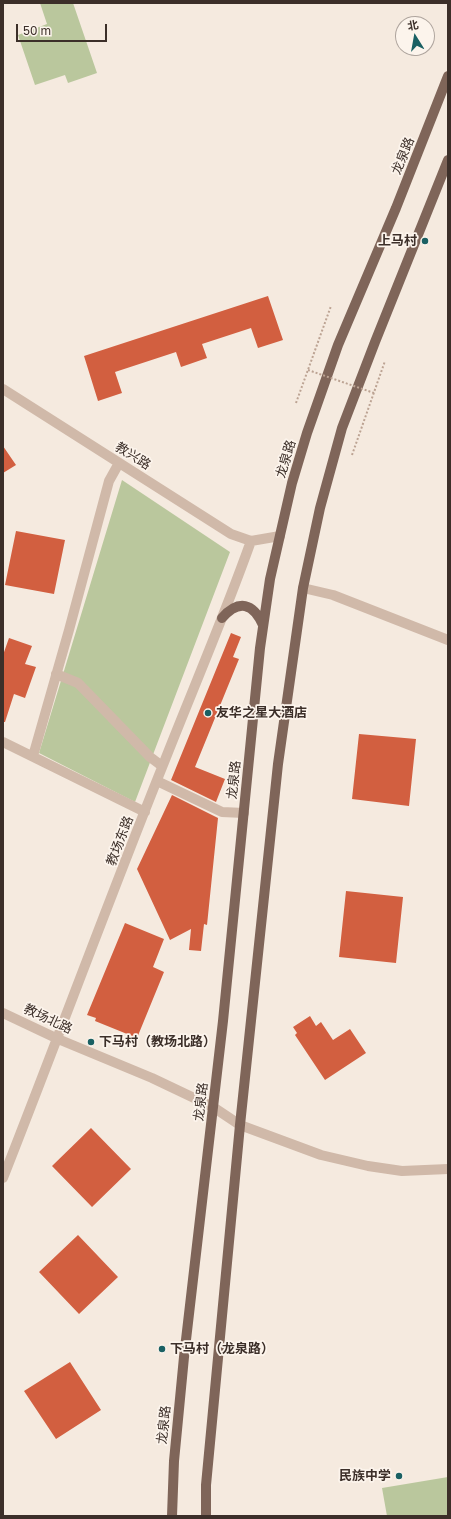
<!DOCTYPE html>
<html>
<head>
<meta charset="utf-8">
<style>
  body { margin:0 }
  #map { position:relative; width:451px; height:1519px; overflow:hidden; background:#f5eadf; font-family:"Golos Text","Noto Sans SC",sans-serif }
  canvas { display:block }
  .frame { position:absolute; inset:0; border:4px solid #3c2f29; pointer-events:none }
  .north { position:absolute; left:395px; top:16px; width:40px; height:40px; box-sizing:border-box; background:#fcf4ec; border:1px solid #afa59e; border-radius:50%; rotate:349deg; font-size:11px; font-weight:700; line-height:16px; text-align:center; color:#3c2f29 }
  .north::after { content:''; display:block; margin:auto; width:14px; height:18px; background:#1a6063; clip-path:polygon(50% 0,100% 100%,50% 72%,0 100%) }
  .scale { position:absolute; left:16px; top:24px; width:91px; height:18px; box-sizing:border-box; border:2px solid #3c2f29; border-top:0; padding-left:5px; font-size:12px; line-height:14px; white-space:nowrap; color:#3c2f29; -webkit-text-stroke:3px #fcf4ec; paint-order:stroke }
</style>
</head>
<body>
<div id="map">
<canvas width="451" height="1519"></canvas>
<div class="frame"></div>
<div class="north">北</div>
<div class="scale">50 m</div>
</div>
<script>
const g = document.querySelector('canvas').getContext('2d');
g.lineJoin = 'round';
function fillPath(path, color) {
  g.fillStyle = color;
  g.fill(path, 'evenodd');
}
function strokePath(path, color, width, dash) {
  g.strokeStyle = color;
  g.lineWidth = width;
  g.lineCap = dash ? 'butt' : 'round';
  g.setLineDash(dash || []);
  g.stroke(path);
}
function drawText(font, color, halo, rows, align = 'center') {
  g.font = font + ' "Golos Text","Noto Sans SC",sans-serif';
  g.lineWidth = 3.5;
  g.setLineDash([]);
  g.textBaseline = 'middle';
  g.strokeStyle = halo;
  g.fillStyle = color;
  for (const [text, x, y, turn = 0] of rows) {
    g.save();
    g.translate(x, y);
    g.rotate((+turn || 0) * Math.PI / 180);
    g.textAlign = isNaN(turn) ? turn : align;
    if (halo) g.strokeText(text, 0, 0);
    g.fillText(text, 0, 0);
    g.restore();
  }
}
const green = new Path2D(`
  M40,3H73L97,73L68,83L65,75L35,85L18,35L47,24Z
  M122,480L230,552L135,802L39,753Z
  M448,1477V1516H387L382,1488Z`);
const building = new Path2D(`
  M268,296L283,340L258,348L251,328L202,344L207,358L181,367L176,352L115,372L122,393L98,401L84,356Z
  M3,446L16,465L3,473Z
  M16,531L65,540L54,594L5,585Z
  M231,633L241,637L233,657L239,659L195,767L225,779L216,802L171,780Z
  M9,638L32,646L25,664L36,667L25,698L14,694L5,722H3V655Z
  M359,734L416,739L409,806L352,799Z
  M172,795L218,818L207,925L204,924L201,951L189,950L191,929L170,940L137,869Z
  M346,891L403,897L396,963L339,957Z
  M125,923L164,939L153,967L164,972L137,1038L95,1021L96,1018L87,1015Z
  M310,1016L316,1026L321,1022L333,1040L350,1029L366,1053L325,1080L295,1035L297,1033L293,1027Z
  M91,1128L131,1169L92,1207L52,1166Z
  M78,1235L118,1277L79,1314L39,1272Z
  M70,1362L101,1410L56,1439L24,1391Z`);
const path = new Path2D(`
  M296,403L331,306
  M352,455L385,361`);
const minor = new Path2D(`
  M3,389L231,534L251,541
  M251,541L280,536
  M303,588L333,595L448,640
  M56,674L78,683L150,757L162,766
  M3,742L145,812
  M33,756L69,630L109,481L119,463
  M157,781L222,812L244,813
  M3,1013L58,1039L152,1078L213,1107L240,1125L321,1155L368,1166L402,1171L448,1169
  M3,1178C57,1041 108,902 163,765C192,691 224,617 251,541`);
const major = new Path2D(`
  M222,618C239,599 253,603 263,625
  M172,1516L174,1461L184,1357L223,1021L260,648L270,579L292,483L307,433L338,345L396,208L448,76
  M206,1516V1485L240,1125L278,764L303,588L320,508L342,428L375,342L448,160`);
const pathBridge = new Path2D(`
  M308,370L374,393`);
const markers = [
  [425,241,4,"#1a6063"],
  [208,713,4,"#1a6063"],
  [91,1042,4,"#1a6063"],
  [162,1349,4,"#1a6063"],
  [399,1476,4,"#1a6063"]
];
const streetNames = [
  ["龙泉路",403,156,-68],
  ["教兴路",133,456,32],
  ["龙泉路",286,459,-73],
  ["龙泉路",234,780,-84],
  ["教场东路",120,841,-69],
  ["教场北路",48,1019,25],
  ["龙泉路",201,1102,-83],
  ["龙泉路",164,1425,-84]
];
const poiNames = [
  ["上马村",417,241,"right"],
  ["友华之星大酒店",216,713],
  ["下马村（教场北路）",99,1042],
  ["下马村（龙泉路）",170,1349],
  ["民族中学",391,1476,"right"]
];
fillPath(green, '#bac79d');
fillPath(building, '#d25f40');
strokePath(path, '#bca393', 2, [2, 2]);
strokePath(minor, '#d0b9a9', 10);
strokePath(major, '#7f6559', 10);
strokePath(pathBridge, '#bca393', 2, [2, 2]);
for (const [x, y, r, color] of markers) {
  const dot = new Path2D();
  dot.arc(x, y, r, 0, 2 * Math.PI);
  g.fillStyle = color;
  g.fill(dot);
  strokePath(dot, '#fcf4ec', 1.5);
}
drawText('13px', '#3c2f29', '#fcf4ec', streetNames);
drawText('bold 13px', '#3c2f29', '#fcf4ec', poiNames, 'left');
</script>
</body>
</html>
